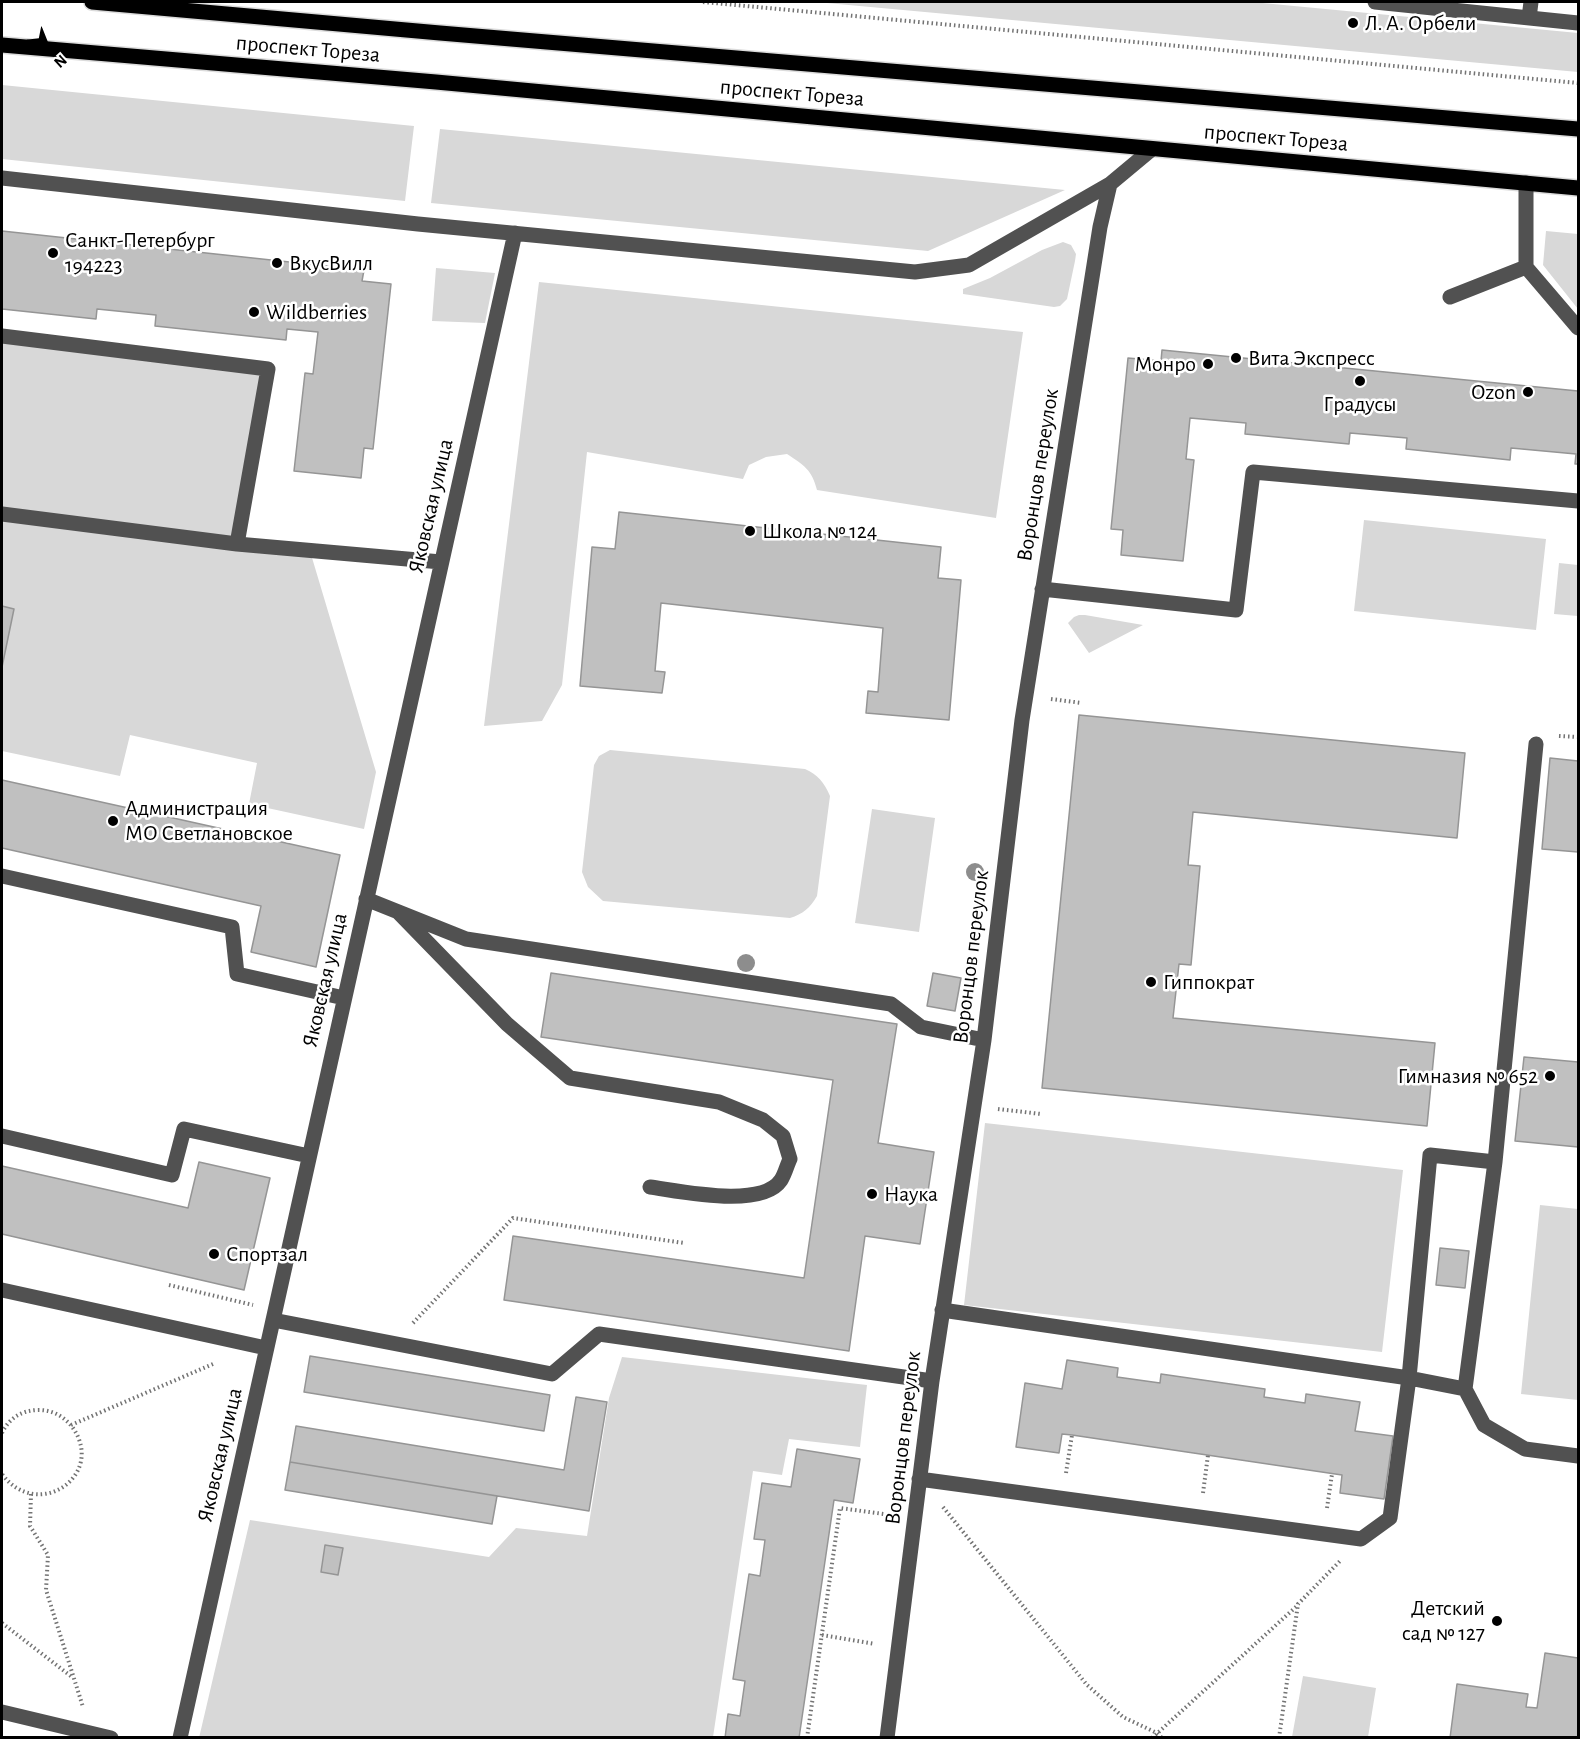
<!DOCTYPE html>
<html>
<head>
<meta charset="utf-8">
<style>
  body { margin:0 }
  #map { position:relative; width:1580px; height:1739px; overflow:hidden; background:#fff; font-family:"Alegreya Sans",sans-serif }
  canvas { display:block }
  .frame { position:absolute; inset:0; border:3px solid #000; pointer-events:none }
  .north { position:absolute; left:18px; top:18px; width:60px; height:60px; -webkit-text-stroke:4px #fff; paint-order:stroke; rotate:137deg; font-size:16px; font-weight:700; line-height:24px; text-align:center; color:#000 }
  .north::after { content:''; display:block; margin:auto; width:21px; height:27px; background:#000; clip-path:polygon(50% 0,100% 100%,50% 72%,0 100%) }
</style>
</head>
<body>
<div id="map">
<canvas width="1580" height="1739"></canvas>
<div class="frame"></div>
<div class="north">N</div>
</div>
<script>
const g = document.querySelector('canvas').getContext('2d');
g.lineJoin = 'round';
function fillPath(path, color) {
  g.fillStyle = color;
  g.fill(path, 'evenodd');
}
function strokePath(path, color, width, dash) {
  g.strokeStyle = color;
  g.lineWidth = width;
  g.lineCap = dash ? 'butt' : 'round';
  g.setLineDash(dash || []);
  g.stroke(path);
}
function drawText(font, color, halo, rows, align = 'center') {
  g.font = font + ' "Alegreya Sans",sans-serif';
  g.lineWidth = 5;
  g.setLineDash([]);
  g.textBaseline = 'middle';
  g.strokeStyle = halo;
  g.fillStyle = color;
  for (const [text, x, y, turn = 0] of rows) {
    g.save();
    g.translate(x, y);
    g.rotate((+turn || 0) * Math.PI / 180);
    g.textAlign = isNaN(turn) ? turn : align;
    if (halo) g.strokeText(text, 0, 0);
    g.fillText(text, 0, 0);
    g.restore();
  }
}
const green = new Path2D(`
  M816,2H1252L1578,33V72Z
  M2,85L414,126L405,201L2,159Z
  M440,129L1065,190L928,251L431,203Z
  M1546,231L1578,234V309L1543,265Z
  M1063,242L1071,245L1076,254L1075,261L1067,299L1060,306L1054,307L963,294V289L990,278L1042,250Z
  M436,268L495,273L485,323L432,321Z
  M539,282L1023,332L996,518L817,490C812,470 804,465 787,454L766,457L749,465L743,479L587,452L562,685L542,721L484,726Z
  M2,336L268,369L237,544L310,551L376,772L364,829L249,804L257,763L130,735L120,776L2,751V667L13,609L2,606Z
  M1364,520L1546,539L1536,630L1354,611Z
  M1559,563L1578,565V616L1554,614Z
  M1079,615H1085L1143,625L1089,653L1068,623L1074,617Z
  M610,750L805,769C818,775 824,782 830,796L817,896C810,908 803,914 790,918L603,901L588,887L582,872L594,765L599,756Z
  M872,809L935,818L919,932L855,923Z
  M985,1123L1403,1170L1382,1352L964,1305Z
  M1540,1205L1578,1209V1400L1521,1394Z
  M622,1357L867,1385L860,1447L789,1439L782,1475L753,1471L713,1737L199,1738L250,1520L489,1557L516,1528L587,1536L609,1398Z
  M1303,1676L1376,1688L1368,1737H1292Z`);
const building = new Path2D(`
  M2,231L364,270L362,281L391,284L373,449L364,448L361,478L294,471L305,373L313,374L318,332L287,329L286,340L155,326L156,315L97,309L96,319L2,309Z
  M1162,350L1578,391V464H1575L1576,454L1511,448L1510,460L1406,449L1407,438L1350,433L1349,444L1245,434L1246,423L1190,418L1186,459L1194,460L1183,561L1121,555L1123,530L1111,529L1128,358L1161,361Z
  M619,512L941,547L938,578L961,580L949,720L866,713L868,691L878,692L883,628L661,603L655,671L665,672L662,693L580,686L592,547L615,549Z
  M2,606L14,609L2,667Z
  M1079,715L1465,753L1457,838L1193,812L1188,865L1200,866L1191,965L1179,964L1173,1018L1435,1043L1427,1126L1042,1088Z
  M1550,758L1578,761V852L1542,849Z
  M2,780L340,855L316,967L251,952L261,906L2,848Z
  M551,973L897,1024L878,1143L934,1152L920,1244L865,1236L849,1351L504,1300L513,1236L804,1278L833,1080L541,1037Z
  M933,973L961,978L955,1011L927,1006Z
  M1524,1057L1578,1062V1147L1515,1141Z
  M199,1162L270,1178L244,1290L2,1234V1166L188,1208Z
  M1440,1248L1469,1251L1465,1288L1436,1285Z
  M310,1356L550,1395L544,1431L304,1392Z
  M1067,1360L1118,1368L1117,1377L1160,1383L1161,1374L1265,1389L1264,1397L1305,1403L1306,1394L1360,1402L1355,1431L1393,1436L1384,1499L1340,1493L1342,1475L1072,1435L1062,1434L1059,1453L1016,1447L1025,1383L1062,1389Z
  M576,1397L607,1402L589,1511L290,1462L296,1426L564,1470Z
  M797,1449L860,1459L853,1503L834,1500L799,1738H725L728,1714L740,1716L745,1681L733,1679L749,1574L760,1576L765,1540L754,1539L762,1483L791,1487Z
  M290,1462L497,1496L492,1524L285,1490Z
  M325,1545L343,1548L338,1575L321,1572Z
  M1545,1653L1578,1658V1738H1450L1457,1684L1528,1694L1526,1707L1537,1708Z`);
const path = new Path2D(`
  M703,2L1578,83
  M1051,699L1082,703
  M1559,736L1578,737
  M998,1109L1041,1114
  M169,1285L253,1305
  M413,1323L513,1218L684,1243
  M71,1425L213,1364
  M2,1433C9,1418 22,1410 39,1410C53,1410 65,1417 73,1428C106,1476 37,1522 2,1474
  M1066,1473L1072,1435
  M1203,1493L1208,1455
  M31,1494L30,1526L48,1555L46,1590L83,1707
  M943,1507L1087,1685L1123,1717L1157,1733L1162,1738
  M1327,1508L1332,1474
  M2,1623L72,1677
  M822,1635L875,1644
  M807,1738L840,1508L891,1515
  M1152,1738L1298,1605
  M1279,1738L1298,1604L1340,1561`);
const minor = new Path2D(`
  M1375,2L1578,23
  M1529,18L1531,2
  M2,178L418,224L915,272L969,265L1110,184L1152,149
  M1526,183V267L1578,328
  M1450,297L1526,267
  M2,336L268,369L237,544
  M2,514L237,544L441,562
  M1042,589L1236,610L1253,472L1578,501
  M1536,744L1495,1162L1465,1389L1484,1425L1525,1449L1578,1456
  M2,876L232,927L237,974L344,998
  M366,899L466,939L891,1004L921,1027L984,1040
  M399,913L507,1024L570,1078L719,1102L763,1120L783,1136L790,1159C787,1165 785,1174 781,1180C762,1209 680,1191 650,1187
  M2,1136L172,1175L184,1129L309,1156
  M2,1290L266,1348
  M942,1310L1409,1378L1465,1389
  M273,1320L552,1374L599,1334L932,1381
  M919,1479L1361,1539L1390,1518L1409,1378L1430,1155L1495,1162
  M2,1712L111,1738
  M180,1738L515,233
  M887,1738L932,1381L984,1040L1022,720L1100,227L1110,184`);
const major = new Path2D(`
  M92,2L440,33L1578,129
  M2,45L436,82L1578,188`);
const trees = [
  [975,872],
  [746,963]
];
const markers = [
  [1353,23,6,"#000"],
  [53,253,6,"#000"],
  [277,263,6,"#000"],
  [254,312,6,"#000"],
  [1236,358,6,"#000"],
  [1208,364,6,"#000"],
  [1360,381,6,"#000"],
  [1528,392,6,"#000"],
  [750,531,6,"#000"],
  [113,821,6,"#000"],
  [1151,982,6,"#000"],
  [1550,1076,6,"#000"],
  [872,1194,6,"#000"],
  [214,1254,6,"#000"],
  [1497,1621,6,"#000"]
];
const poiNames = [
  ["Л. А. Орбели",1365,23],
  ["Санкт-Петербург",65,240],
  ["194223",65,265],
  ["ВкусВилл",289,263],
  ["Wildberries",266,312],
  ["Вита Экспресс",1248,358],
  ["Монро",1196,364,"right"],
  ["Ozon",1516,392,"right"],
  ["Градусы",1360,404,"center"],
  ["Школа № 124",762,531],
  ["Администрация",125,808],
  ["МО Светлановское",125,833],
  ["Гиппократ",1163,982],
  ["Гимназия № 652",1538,1076,"right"],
  ["Наука",884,1194],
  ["Спортзал",226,1254],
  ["Детский",1485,1608,"right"],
  ["сад № 127",1485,1633,"right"]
];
const streetNames = [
  ["проспект Тореза",308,49,5],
  ["проспект Тореза",792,93,5],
  ["проспект Тореза",1276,138,5],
  ["Воронцов переулок",1038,475,-81],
  ["Яковская улица",431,506,-77],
  ["Воронцов переулок",971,957,-83],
  ["Яковская улица",325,980,-77],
  ["Воронцов переулок",903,1438,-83],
  ["Яковская улица",220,1455,-77]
];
fillPath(green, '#d8d8d8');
fillPath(building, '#c0c0c0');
strokePath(building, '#959595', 1.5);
strokePath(major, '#dbdbdb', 18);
strokePath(path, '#737373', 4, [1.5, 3]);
strokePath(minor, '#515151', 15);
strokePath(major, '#000', 15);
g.fillStyle = '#8d8d8d';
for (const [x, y] of trees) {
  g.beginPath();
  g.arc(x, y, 9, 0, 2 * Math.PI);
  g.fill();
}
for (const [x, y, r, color] of markers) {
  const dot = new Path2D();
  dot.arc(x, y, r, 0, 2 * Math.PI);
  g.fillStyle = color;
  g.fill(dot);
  strokePath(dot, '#fff', 2);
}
drawText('22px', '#000', '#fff', poiNames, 'left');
drawText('22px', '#000', '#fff', streetNames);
</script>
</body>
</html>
